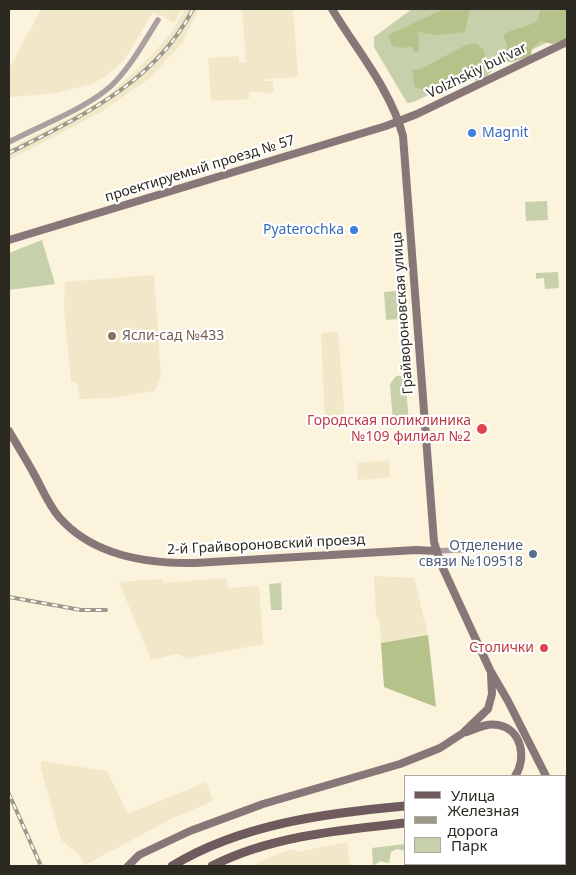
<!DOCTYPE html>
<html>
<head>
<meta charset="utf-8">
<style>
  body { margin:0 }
  #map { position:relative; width:576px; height:875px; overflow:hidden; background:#fbf3dc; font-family:"Noto Sans",sans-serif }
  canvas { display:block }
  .frame { position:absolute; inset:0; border:10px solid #2c2920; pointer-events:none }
  .legend { position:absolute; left:404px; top:775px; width:162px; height:90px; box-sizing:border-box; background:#fff; border:1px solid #aba9a6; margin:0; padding:6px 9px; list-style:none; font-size:15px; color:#2c2920 }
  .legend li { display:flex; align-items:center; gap:10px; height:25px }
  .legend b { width:25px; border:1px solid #aba9a6 }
</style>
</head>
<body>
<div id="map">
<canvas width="576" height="875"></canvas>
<div class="frame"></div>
<ul class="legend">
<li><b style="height:6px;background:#6f5b5d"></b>Улица</li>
<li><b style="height:6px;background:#9e9887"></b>Железная дорога</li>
<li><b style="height:14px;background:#c6d0aa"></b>Парк</li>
</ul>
</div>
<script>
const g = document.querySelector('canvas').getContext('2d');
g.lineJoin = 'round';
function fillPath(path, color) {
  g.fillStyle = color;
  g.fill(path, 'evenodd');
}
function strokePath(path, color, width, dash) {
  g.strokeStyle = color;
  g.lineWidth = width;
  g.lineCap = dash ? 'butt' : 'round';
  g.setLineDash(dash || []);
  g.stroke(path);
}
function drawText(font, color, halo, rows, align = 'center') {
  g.font = font + ' "Noto Sans",sans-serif';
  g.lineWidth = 4.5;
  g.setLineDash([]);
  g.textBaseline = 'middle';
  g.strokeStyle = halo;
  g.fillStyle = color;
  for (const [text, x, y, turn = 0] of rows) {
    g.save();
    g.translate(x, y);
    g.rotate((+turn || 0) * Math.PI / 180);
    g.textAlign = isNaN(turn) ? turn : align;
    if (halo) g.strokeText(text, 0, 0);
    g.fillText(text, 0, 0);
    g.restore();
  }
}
const built = new Path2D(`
  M41,9H182L174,23L161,15L160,16L153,13L124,60L105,77L92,84L56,93L11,97H9V69Z
  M185,9H199L182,43L150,78L101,112L9,160V149L103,100L147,60L170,34Z
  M242,9H293L298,77L264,79L265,81H273L274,93L249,92V99L211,101L208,58L238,56L239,63L246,62Z
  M154,275L161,378L154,391L109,398L80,399L77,382H71L64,309L65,282Z
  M338,332L345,419L325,421L321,333Z
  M389,460L390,477L358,480L357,463Z
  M374,576L414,578L428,635L381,643L380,622L376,615Z
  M227,578L228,588L259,586L263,644L183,659V656L177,654L151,660L119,582L162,579L163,583Z
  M42,761L107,771L128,814L206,782L213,801L171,819L85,865L79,855L61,840L41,769Z
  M347,842L350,866H254L267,858L293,849L298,852Z`);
const green = new Path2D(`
  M412,9H567V33L496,67L486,77L475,81L472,75L413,102L407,103L374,47V37Z
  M547,201L548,220L526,221L525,202Z
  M42,240L55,284L9,290V253Z
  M558,272L559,288L545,289L544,278L536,279V273Z
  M397,291L399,319L386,320L384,292Z
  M396,376H405L409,422L393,423L390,384Z
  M281,583L282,610H271L269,584Z
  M405,844V851L397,849L391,852L389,863L380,861L373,866L372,848Z`);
const forest = new Path2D(`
  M444,9H470L465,32L438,35L418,32L419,51L415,52L411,46L404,48L392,46L388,35Z
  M541,9H567V39L552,44L541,41L532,48L531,56L512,62L505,61L507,44L503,35C514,28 526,28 537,21Z
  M468,44H477L484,50L486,66L471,81H453L443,89L432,93L415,87L412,70L421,69Z
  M428,635L436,707L384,687L381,643Z`);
const street = new Path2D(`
  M9,142C39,126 87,108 111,86C130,68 144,42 158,20
  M436,551L516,547`);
const secondary = new Path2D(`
  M332,9C356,49 391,90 403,136L434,542L441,564L490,670L508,701L546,776
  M9,240L386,126L417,114L567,42
  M9,431C17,445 26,459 34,474C42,488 48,504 59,517C93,556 146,564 195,563L416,550L436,551
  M467,732C477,728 487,723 498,725C522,729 527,759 515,776
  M565,788L567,789
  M565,853L567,857
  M128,866L139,855L190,831L263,804L400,764L440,748L463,733L488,709L492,694L491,674`);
const primary = new Path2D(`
  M565,798H567
  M565,814H567
  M172,866C241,824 326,813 405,806
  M212,866C270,836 341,830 405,823`);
const rail = new Path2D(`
  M9,153C80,117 155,83 193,9
  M9,597L81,610H106
  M9,794L41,866`);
const markers = [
  [472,133,5,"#3f7fe0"],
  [354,230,5,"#3f7fe0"],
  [112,336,5,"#8d6e63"],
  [482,429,6,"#e0444e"],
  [533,554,5,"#5c6f8a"],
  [544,648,5,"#e0444e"]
];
const streetNames = [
  ["Volzhskiy bul'var",477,71,-26],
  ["проектируемый проезд № 57",200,169,-17],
  ["Грайвороновская улица",403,313,-94],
  ["2-й Грайвороновский проезд",266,545,-3]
];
const shopNames = [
  ["Magnit",482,133],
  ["Pyaterochka",344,230,"right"]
];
const educationNames = [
  ["Ясли-сад №433",122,336]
];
const healthNames = [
  ["Городская поликлиника",471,421],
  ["№109 филиал №2",471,437],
  ["Столички",534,648]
];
const serviceNames = [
  ["Отделение",523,546],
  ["связи №109518",523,562]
];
fillPath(built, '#f1e7c9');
fillPath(green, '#c6d0aa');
fillPath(forest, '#b5c28a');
strokePath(street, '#ab9fa0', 5.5);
strokePath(secondary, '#887779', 8);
strokePath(primary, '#6f5b5d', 9);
strokePath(rail, '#9e9887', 4);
strokePath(rail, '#fff', 2, [5.5]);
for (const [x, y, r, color] of markers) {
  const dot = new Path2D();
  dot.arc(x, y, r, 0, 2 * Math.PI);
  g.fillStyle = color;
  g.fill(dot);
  strokePath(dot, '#fff', 2);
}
drawText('14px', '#2c2920', '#fff', streetNames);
drawText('14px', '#366cbe', '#fff', shopNames, 'left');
drawText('14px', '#785e54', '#fff', educationNames, 'left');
drawText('14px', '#be3a42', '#fff', healthNames, 'right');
drawText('14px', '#4e5e75', '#fff', serviceNames, 'right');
</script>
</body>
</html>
